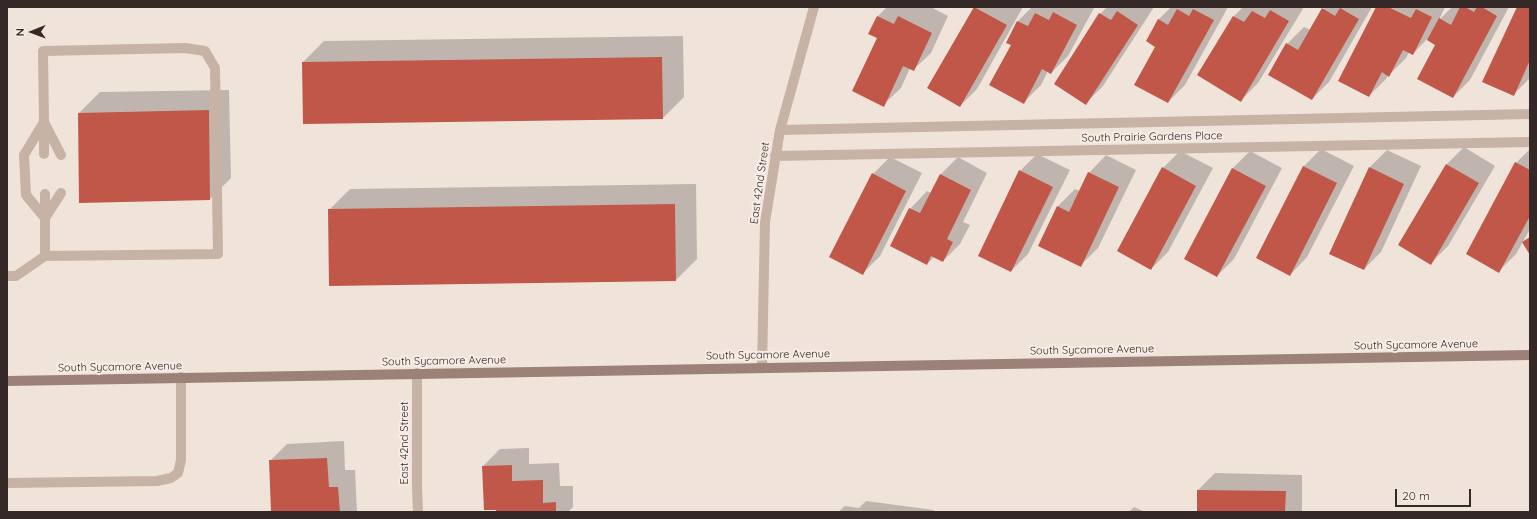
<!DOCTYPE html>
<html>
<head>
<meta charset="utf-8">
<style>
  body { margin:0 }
  #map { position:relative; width:1537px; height:519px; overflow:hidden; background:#f0e3da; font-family:Quicksand,sans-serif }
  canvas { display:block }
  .frame { position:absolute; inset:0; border:8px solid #342927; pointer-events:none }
  .north { position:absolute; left:12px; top:12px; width:40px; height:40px; -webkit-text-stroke:3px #f8ede6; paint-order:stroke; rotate:269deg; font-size:11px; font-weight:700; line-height:16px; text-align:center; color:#342927 }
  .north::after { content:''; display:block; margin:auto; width:14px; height:18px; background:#342927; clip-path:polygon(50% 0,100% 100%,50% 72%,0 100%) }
  .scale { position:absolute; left:1395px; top:489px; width:76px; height:18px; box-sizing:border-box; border:2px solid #342927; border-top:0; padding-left:5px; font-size:12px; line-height:14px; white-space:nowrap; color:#342927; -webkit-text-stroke:3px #f8ede6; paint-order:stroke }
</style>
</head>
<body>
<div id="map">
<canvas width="1537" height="519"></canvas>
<div class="frame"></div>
<div class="north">N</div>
<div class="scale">20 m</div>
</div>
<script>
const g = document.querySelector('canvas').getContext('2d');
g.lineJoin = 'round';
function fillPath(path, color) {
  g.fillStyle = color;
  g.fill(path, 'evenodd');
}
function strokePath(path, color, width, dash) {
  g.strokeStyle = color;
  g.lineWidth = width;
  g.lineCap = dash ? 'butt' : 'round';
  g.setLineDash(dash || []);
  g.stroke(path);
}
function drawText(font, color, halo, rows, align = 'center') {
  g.font = font + ' Quicksand,sans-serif';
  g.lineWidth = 4;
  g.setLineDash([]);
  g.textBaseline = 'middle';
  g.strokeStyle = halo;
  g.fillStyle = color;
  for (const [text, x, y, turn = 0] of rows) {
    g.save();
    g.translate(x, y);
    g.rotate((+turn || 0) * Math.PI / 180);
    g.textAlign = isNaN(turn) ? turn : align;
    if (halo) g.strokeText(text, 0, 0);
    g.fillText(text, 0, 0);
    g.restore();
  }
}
const shadow = new Path2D(`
  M887,7H931L948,16L931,53L913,70L910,68L901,88L883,105L878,16Z
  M975,7H1023L977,89L960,106L928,88Z
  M1032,7L1094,8L1068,56L1051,73L1048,71L1041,85L1024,102L1012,45L1007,43L1018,21Z
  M1107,7H1154L1103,86L1086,103L1100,14Z
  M1171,7H1228L1185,85L1168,102L1156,46L1158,20Z
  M1243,7H1304L1258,83L1241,100L1199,75L1234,16Z
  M1325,7H1372L1329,82L1312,99L1287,44L1304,27L1311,30Z
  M1377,7H1445L1439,20L1452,7H1509L1470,80L1453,97L1437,44L1427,39L1413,54L1409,52L1406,58L1389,75H1388L1386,79L1369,96Z
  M1518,7H1530V78L1513,95Z
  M683,36L684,97L663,118L303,62L324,41Z
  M229,90L231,178L210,199L79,113L100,92Z
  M1464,147L1495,166L1448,246L1431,263L1400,245L1447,164Z
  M1321,149L1354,166L1307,257L1290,275L1257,258L1304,166Z
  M1530,149V229L1516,254L1499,271L1516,163Z
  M1387,150L1421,166L1381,252L1364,269L1330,253L1370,167Z
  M1180,151L1213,168L1168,252L1151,269L1163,168Z
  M1250,151L1282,168L1234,259L1217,276L1185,259L1233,168Z
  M1037,154L1070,170L1028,254L1011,271L1020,171Z
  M1106,155L1136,170L1098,248L1081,265L1039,245L1058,206L1075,189L1080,191L1089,173Z
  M890,157L922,173L880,256L863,273L873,174Z
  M958,157L987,173L963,222L970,225L960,244L943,261L934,257L927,264L910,209L927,191L931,193L940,175Z
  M696,184L697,259L676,280L329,210L350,189Z
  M344,441L345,470H355L357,512H272L270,461L287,444Z
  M529,448V464L559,463L560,486H573V507L568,512H497L483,466L500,449Z
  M1215,473L1302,475V512H1198V490Z
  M866,501L934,510V512H838L845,506L859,508Z
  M1134,507L1145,512H1129Z`);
const building = new Path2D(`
  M974,7L1007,25L960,107L927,88Z
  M1376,7H1388L1411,18L1416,9L1432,17L1413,55L1403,50L1389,77L1382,72L1369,97L1338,81Z
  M1460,7H1465L1474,12L1477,7H1482L1497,16L1453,98L1417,79L1435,45L1427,40L1439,18L1451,25Z
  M1517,7H1530V60L1514,96L1482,82Z
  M1322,8L1335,16L1340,8L1359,19L1312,100L1268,75L1286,43L1298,50Z
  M1177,9L1189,16L1193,9L1214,20L1168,103L1134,85L1155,47L1146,41L1158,19L1168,25Z
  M1270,10L1289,21L1241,102L1197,75L1233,16L1244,22L1252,11L1265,18Z
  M1117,11L1138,25L1086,105L1054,84L1099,13L1111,20Z
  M1053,12L1077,25L1051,74L1042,69L1024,104L989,85L1011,45L1006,43L1017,21L1028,26L1035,13L1049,20Z
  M877,16L894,24L898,16L932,33L914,71L903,66L884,107L852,91L877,38L868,34Z
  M662,57L663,119L303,124L302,62Z
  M209,110L210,200L79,203L78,113Z
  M1515,162L1530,170V216L1499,273L1466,254Z
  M1446,164L1479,183L1431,265L1398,245Z
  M1303,166L1337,183L1290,276L1256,258Z
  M1162,167L1196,186L1151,270L1117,251Z
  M1369,167L1404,184L1364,270L1329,254Z
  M1232,168L1266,186L1217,277L1184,259Z
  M1019,170L1053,187L1011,272L978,256Z
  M1088,172L1119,187L1081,267L1038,246L1057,206L1069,212Z
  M872,173L906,191L863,275L829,257Z
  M940,174L971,190L947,239L953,242L943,262L931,256L927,265L890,246L909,208L920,213Z
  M675,204L676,281L329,286L328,209Z
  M1530,237V255L1522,242Z
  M327,458L329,487H338L340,512H271L269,460Z
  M512,465V481L543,480V503L556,502V512H496V510H484L482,466Z
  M1197,490L1286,491L1285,512H1197Z`);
const service = new Path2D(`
  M44,154V122L61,155
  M45,194V218L61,193
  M7,276H16L45,256L218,254L215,68L205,51L185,48L43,51L44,122L24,155L26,195L45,218V256
  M7,483L157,481L171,478L178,473L181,460V377`);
const minor = new Path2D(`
  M780,130L1530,114
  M775,156L1530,142
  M762,367L765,222L780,130L814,7
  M417,373V487L418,512`);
const secondary = new Path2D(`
  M7,381L1530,355`);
const streetNames = [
  ["South Prairie Gardens Place",1152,137,-1],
  ["East 42nd Street",760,183,-82],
  ["South Sycamore Avenue",1416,345,-1],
  ["South Sycamore Avenue",1092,350,-1],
  ["South Sycamore Avenue",768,355,-1],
  ["South Sycamore Avenue",444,361,-1],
  ["South Sycamore Avenue",120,367,-1],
  ["East 42nd Street",405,443,-90]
];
fillPath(shadow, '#0003');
fillPath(building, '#c05748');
strokePath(service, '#c7b2a6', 10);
strokePath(minor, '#c7b2a6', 10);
strokePath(secondary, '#9b8178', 10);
drawText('11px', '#342927', '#f8ede6', streetNames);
</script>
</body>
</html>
